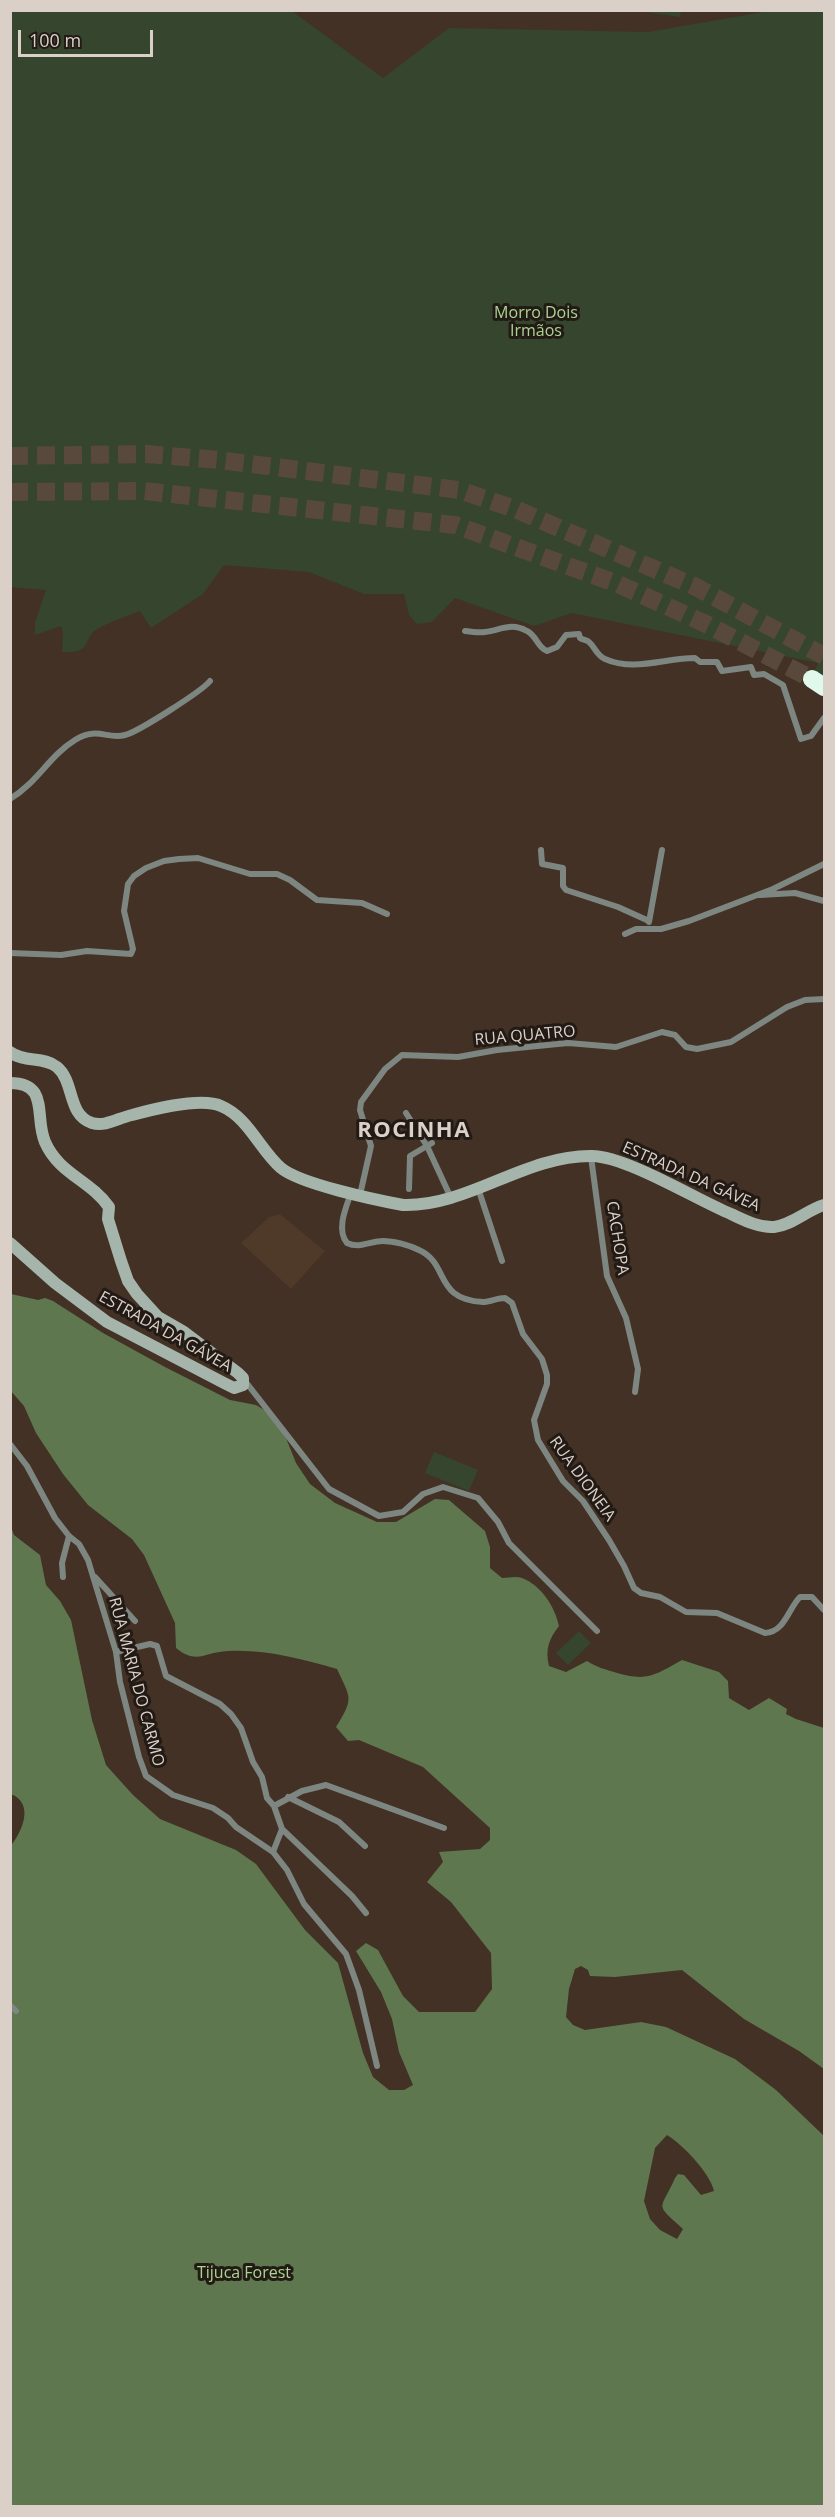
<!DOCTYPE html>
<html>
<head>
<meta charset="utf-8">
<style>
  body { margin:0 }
  #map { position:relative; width:835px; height:2517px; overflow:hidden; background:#423124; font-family:"Open Sans",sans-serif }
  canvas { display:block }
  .frame { position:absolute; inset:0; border:12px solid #dbd0c8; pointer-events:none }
  .scale { position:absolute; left:18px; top:30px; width:135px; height:27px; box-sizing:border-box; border:3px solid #dbd0c8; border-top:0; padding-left:8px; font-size:18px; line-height:21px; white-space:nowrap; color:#dbd0c8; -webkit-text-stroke:4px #221a15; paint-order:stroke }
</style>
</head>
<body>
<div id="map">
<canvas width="835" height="2517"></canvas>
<div class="frame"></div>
<div class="scale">100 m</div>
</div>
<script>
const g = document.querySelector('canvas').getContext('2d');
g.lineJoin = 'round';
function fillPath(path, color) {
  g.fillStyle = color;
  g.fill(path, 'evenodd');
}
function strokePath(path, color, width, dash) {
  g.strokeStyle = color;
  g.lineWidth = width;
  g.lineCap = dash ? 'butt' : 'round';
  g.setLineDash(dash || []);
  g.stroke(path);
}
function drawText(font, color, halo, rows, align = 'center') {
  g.font = font + ' "Open Sans",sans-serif';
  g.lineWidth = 6;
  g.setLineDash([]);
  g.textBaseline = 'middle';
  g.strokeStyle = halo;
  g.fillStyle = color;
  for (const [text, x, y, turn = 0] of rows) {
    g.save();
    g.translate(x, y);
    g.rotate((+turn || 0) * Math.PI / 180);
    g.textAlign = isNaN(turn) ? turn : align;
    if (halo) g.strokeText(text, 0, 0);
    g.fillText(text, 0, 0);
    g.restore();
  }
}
const built = new Path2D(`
  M280,1214L325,1251L291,1289L241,1243L269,1217Z`);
const green = new Path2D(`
  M10,11H292L383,78L449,28L648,32L769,11H824V681L813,674L818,663L572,613L534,626L455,598L432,622L417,624L409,615L404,594H364L309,572L224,565L203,594L151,628L140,611C127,616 112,621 99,628C81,637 95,654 62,652L63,631L61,626L35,635V622L46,590L10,587Z
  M638,11H681L680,17Z
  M434,1452L478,1470L469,1491L425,1473Z
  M579,1631L591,1643L568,1665L556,1653Z`);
const forest = new Path2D(`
  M11,1294L38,1300L45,1298L53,1301L103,1333L165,1367L230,1400L256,1405L271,1414L286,1438L296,1463L310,1484L335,1503L377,1522H396L435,1499L449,1500L485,1531L490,1547V1568L502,1578C508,1578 516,1576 522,1578C541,1585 555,1607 559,1626C549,1639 545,1649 549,1666L566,1672L587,1661C596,1667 604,1669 614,1672C647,1682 653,1676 682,1660L719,1672L728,1681L729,1698L749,1710L769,1698L787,1709L786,1714L796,1719L824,1728V2069L799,2051L744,2019L682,1970L615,1977L590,1976L588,1970L581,1966L575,1969L569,1989L566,2017L573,2025L585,2030L641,2022L666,2027L735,2059L776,2090L824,2136V2506H11L10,1847C22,1832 35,1804 11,1794L10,1524L14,1535L40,1555L46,1585L60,1601L71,1620L92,1720L106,1765L133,1795L160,1819L236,1850L256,1864L305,1930L338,1963L363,2053L373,2077L389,2090H404L413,2085L399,2052L392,2019L381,1992L356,1951L366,1943L378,1950L403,1996L419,2012H475L492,1989L491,1953L451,1902L427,1882L443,1862L439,1852L480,1849L490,1840V1828L423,1767L359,1740L348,1741L336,1727C354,1698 351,1699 337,1669C302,1659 265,1649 228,1651C204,1652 197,1665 176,1648L175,1623L144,1555L132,1539L88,1505L63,1474L36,1433L24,1406L10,1390ZM667,2135C683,2145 710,2173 714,2191L701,2195L684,2175L678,2174L675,2178C660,2212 654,2202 683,2229L677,2239L660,2230L650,2219L644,2201L655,2148Z`);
const highwayTunnel = new Path2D(`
  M10,456L146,454L219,460L459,490L515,509L696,587L824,656
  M10,492L144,491L455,525L618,584L706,624L812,679`);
const street = new Path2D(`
  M465,631C472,632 479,633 485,632C501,630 511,622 527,631C537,636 537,647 547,651L557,647L566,635L579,634L580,638C583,640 587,640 589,642C595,647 596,655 605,659C634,672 665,658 695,658L700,662H717L722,671L751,667L754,675L764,674L783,685L801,739L811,736L824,718
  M10,799C38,782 49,756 75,740C97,726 108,740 125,735C138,732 202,691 210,681
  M541,850L542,864L563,868V886L566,890L618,907L649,921
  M760,895L795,893L824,901
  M649,922L662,850
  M625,934L636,929H661L689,921L773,889L824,864
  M10,953L61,955L87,951L131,954L133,949L124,911L128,884L134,876L146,868L164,861L179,859L198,858L250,874H277L290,880L317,900L362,903L387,914
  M406,1113L427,1146L451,1198
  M591,1157L607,1276L626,1318L638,1369L635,1392
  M478,1188L502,1261
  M409,1189L410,1156L432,1143
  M351,1193C346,1207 336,1230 347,1243C360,1249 370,1241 383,1241C394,1241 409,1245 419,1250C450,1264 433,1299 483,1302C490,1302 497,1298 505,1298L512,1303L523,1334L542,1359L547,1375V1384L534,1420L538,1440L563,1481L583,1501L609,1540L624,1566L634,1588L641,1593L660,1597L686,1612L717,1613L765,1633C785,1632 788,1609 800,1597H812L824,1610
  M360,1195L371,1146L360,1110L361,1102L385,1069L402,1055L458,1057L497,1050L568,1043L616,1047L662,1032L675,1035L686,1047L697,1049L731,1042L787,1007L805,1000L824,999
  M245,1381L329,1489L379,1516L403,1512L423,1494L443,1487L478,1498L498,1522L509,1543L597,1631
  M10,1444L27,1466L55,1518L69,1536L79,1544L88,1560L116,1652L120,1682L139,1757L146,1776L173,1795L213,1808L228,1818L236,1827L273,1852L287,1870L304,1904L346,1954L359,1990L377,2066
  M63,1577L62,1563L69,1536
  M95,1577L135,1621
  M116,1652L150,1644L157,1646L166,1676L220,1704L231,1714L241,1728L253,1762L262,1777L267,1798L274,1806L282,1829L352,1896L366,1913
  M288,1797L339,1822L365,1846
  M274,1806L302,1791L326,1785L444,1828
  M273,1852L282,1829
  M10,2005L16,2011`);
const secondary = new Path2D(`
  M10,1052C24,1063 44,1056 57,1067C75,1082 67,1115 92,1123C106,1127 118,1118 132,1115C154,1109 201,1097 221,1106C248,1117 260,1150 281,1168C300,1184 376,1200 403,1205C468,1207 525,1155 592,1156C628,1157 695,1199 731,1214C744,1220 759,1228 774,1227C792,1225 807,1210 824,1205
  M10,1083C50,1083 34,1117 45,1142C59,1174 90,1180 109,1207L108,1219L121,1261L128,1281L137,1294L158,1317L184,1332L238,1373L243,1378V1385L234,1388L224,1383L107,1322L55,1283L10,1243`);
const highway = new Path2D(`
  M812,679L824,687`);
const parkNames = [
  ["Morro Dois",536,313],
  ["Irmãos",536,331],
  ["Tijuca Forest",244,2273]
];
const streetNames = [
  ["RUA QUATRO",525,1036,-5],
  ["ESTRADA DA GÁVEA",691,1177,24],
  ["CACHOPA",617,1238,81],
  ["ESTRADA DA GÁVEA",165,1332,29],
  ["RUA DIONEIA",582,1479,54],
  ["RUA MARIA DO CARMO",136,1682,75]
];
const districtNames = [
  ["ROCINHA",414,1131]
];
fillPath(built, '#4f3928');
fillPath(green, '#36452d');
fillPath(forest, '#5e774e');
strokePath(highwayTunnel, '#59493d', 18, [18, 9]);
strokePath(street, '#7d8681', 6);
strokePath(secondary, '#a5b5ab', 12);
strokePath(highway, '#e0f9ea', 18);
drawText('16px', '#abd391', '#221a15', parkNames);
drawText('16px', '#dbd0c8', '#221a15', streetNames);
g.letterSpacing = '1.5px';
drawText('bold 22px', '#dbd0c8', '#221a15', districtNames);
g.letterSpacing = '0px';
</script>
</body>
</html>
